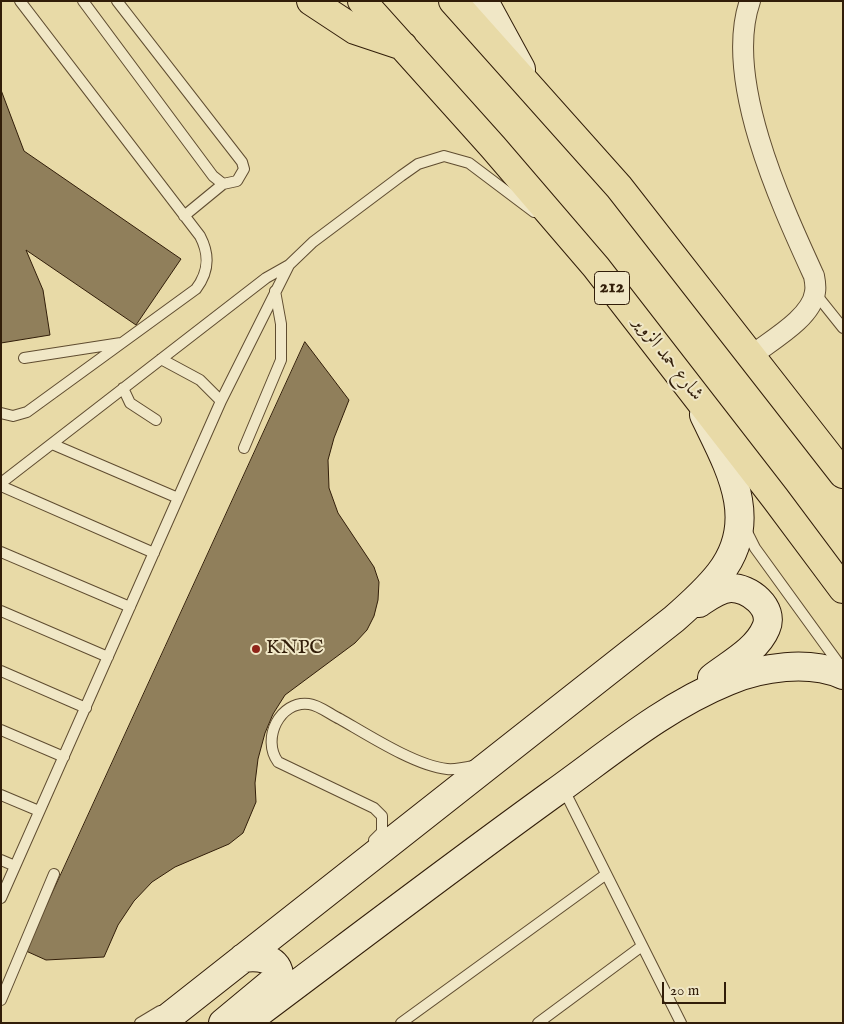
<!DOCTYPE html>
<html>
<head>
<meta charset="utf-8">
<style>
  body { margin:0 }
  #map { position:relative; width:844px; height:1024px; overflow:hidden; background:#e8daa7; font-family:"IM FELL English",serif }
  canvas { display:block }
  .frame { position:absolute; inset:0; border:2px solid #311d09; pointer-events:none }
  .scale { position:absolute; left:662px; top:982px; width:64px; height:22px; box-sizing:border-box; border:2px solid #311d09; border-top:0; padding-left:6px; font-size:15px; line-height:18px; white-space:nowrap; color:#311d09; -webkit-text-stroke:4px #f0e7c6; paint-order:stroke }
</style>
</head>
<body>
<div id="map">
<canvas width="844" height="1024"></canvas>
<div class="frame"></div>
<div class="scale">20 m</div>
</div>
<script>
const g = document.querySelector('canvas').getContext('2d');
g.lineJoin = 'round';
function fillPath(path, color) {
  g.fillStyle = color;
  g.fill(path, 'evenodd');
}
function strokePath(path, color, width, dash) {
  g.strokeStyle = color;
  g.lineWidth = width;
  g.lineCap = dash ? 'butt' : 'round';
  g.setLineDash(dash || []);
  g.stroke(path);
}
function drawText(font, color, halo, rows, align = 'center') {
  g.font = font + ' "IM FELL English",Amiri,serif';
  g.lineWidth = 4;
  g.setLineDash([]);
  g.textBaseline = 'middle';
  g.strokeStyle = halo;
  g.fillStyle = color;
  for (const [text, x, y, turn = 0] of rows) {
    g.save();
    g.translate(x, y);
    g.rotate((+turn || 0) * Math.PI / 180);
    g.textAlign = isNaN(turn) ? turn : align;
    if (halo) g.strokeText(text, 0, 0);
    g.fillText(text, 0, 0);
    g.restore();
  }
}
const building = new Path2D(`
  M1,90L24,151L181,259L136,325L26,250L43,290L50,335L1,343Z
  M305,342L349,400L334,438L328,460L329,488L338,513L374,567L379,582L378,600L374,616L367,630L355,643L285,695L273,714L265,733L258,759L255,783L256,802L243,833L229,844L175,867L152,882L134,901L118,925L104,957L46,960L26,951Z`);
const service = new Path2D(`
  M83,1L213,176L223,184L237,181L244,169L242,162L117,1
  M184,216L223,184
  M815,293L843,328
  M24,358L121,343
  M161,359L200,380L221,401
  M123,388L130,403L156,420
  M1,413L13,416L27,412L196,289C209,272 210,255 200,236L20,1
  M52,444L178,498
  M244,448L281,360V324L275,291
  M1,483L266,278L289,265
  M1,486L154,553
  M745,528L755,548L842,668
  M1,552L130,607
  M1,611L108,657
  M1,671L86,708
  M1,730L64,757
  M563,788L681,1023
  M1,795L39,811
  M374,840L382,832V816L374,808L278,762C261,739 280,700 309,704C319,705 331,715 340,719C368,735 416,766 447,769C456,770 468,767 477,765
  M1,860L15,866
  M1,898L221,401L289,265L313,242L401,176L418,164L444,156L469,163L534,212
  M1,1000L54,874
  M140,1023L160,1011
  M401,1023L605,875
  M538,1023L642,946`);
const minor = new Path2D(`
  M750,1C723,79 781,204 814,276C815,281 816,287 815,292C812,318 770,341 751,356`);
const secondary = new Path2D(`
  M484,1L521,69
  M699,603C708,597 718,589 730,588C749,587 775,608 766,628C757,650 730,664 712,678
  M161,1023L674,619C690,605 707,590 720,573C761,520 729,467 704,415
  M223,1023L276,979L279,974C277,957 256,956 243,958
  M245,1023C348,946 450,868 554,793C610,753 664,707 728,681C761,667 809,660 843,675`);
const primary = new Path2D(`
  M311,1L355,30L403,46
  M362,1L493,147L596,267L775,498L843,589
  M453,1L619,187L843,474`);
const markers = [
  [256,649,5,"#8f2418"]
];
const shields = [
  [612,288,35]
];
const shieldNames = [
  ["212",612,288]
];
const streetNames = [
  ["شارع حمد الزوير",667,359,52]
];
const poiNames = [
  ["KNPC",266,649]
];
fillPath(building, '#907f5b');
strokePath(building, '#311d09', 1);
strokePath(service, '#5f4c30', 12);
strokePath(minor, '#5f4c30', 22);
strokePath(secondary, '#311d09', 30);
strokePath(primary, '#311d09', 30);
strokePath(service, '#f0e7c6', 10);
strokePath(minor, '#f0e7c6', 20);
strokePath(secondary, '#f0e7c6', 28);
strokePath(primary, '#e8daa7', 28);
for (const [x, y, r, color] of markers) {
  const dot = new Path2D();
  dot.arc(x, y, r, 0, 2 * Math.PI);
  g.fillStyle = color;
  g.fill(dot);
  strokePath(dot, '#f0e7c6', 2);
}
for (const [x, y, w] of shields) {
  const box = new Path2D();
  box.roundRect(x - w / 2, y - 16.5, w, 33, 4);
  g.fillStyle = '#f0e7c6';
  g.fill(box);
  strokePath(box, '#311d09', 1);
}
drawText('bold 19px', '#311d09', null, shieldNames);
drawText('20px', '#311d09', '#f0e7c6', streetNames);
drawText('20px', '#311d09', '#f0e7c6', poiNames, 'left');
</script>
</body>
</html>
